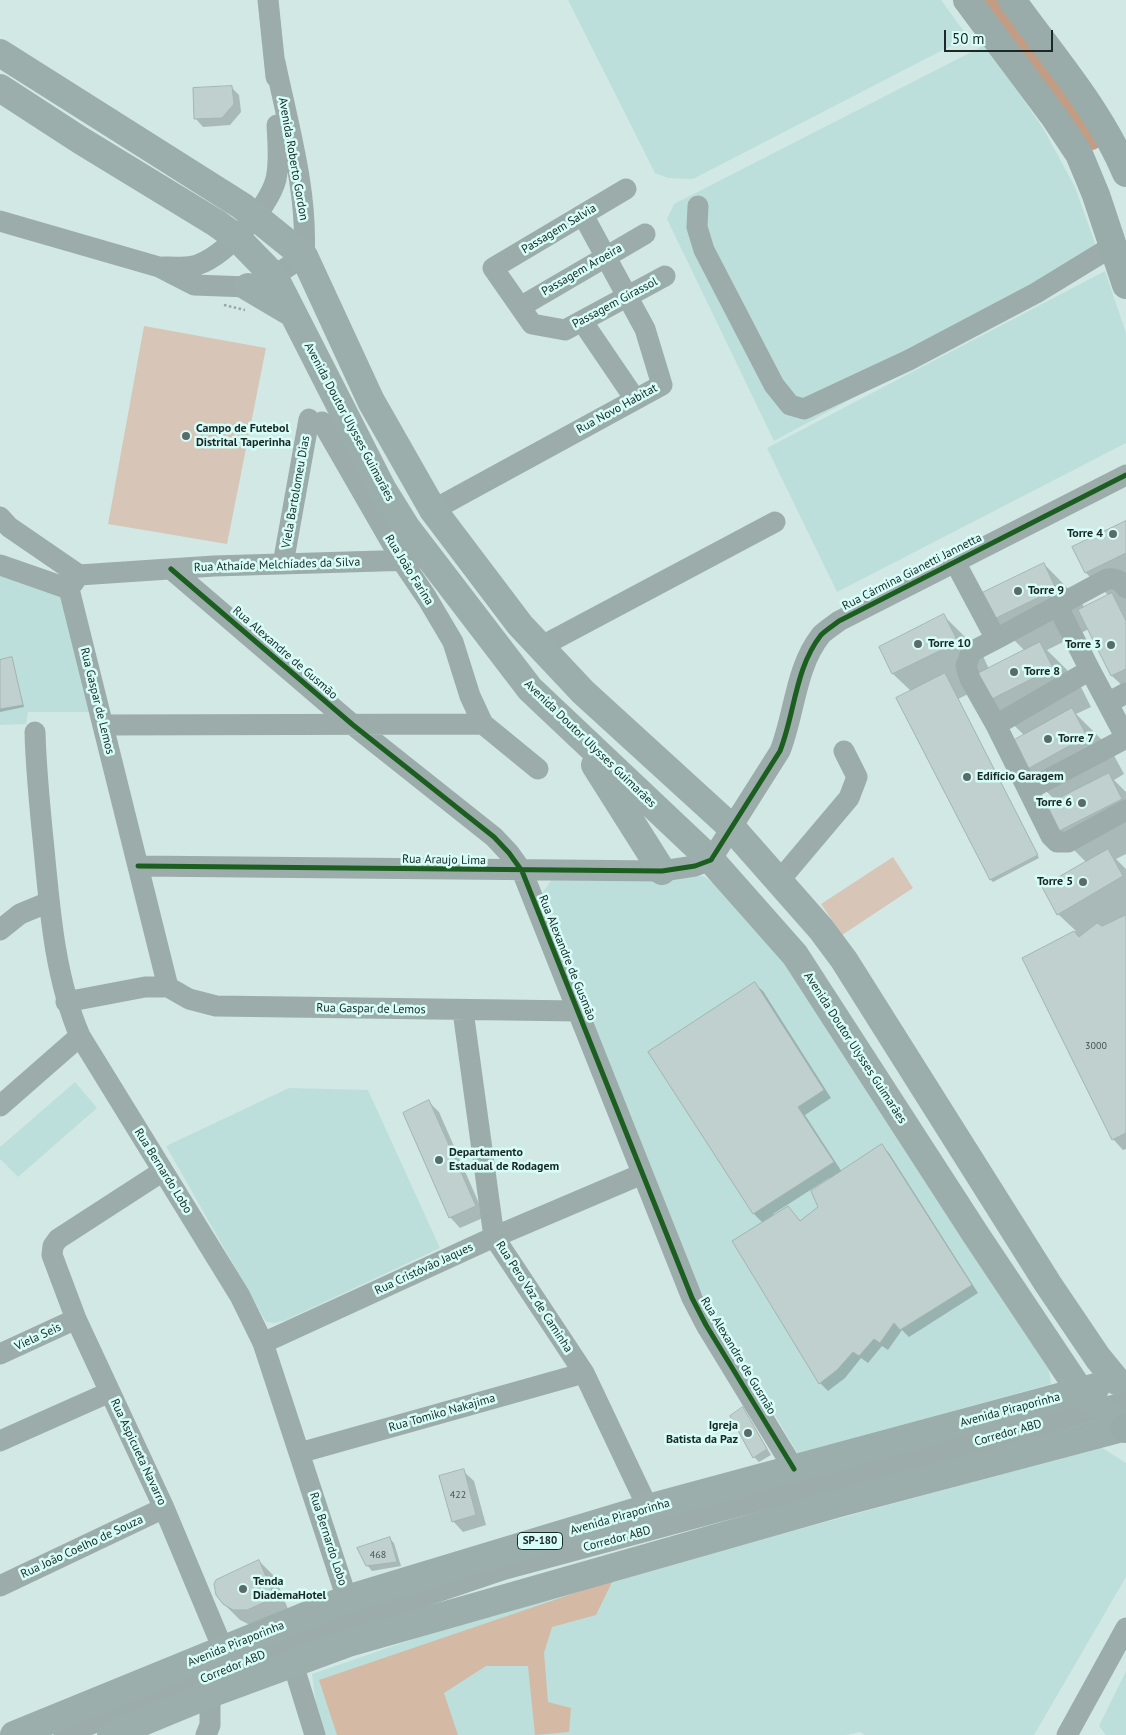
<!DOCTYPE html>
<html>
<head>
<meta charset="utf-8">
<style>
  body { margin:0 }
  #map { position:relative; width:1126px; height:1735px; overflow:hidden; background:#d2e8e5; font-family:"PT Sans",sans-serif }
  canvas { display:block }
  .scale { position:absolute; left:944px; top:30px; width:109px; height:22px; box-sizing:border-box; border:2px solid #1a2826; border-top:0; padding-left:6px; font-size:15px; line-height:18px; white-space:nowrap; color:#1a2826; -webkit-text-stroke:4px #d7fdf9; paint-order:stroke }
</style>
</head>
<body>
<div id="map">
<canvas width="1126" height="1735"></canvas>
<div class="scale">50 m</div>
</div>
<script>
const g = document.querySelector('canvas').getContext('2d');
g.lineJoin = 'round';
function fillPath(path, color) {
  g.fillStyle = color;
  g.fill(path, 'evenodd');
}
function strokePath(path, color, width, dash) {
  g.strokeStyle = color;
  g.lineWidth = width;
  g.lineCap = dash ? 'butt' : 'round';
  g.setLineDash(dash || []);
  g.stroke(path);
}
function drawText(font, color, halo, rows, align = 'center') {
  g.font = font + ' "PT Sans",sans-serif';
  g.lineWidth = 5;
  g.setLineDash([]);
  g.textBaseline = 'middle';
  g.strokeStyle = halo;
  g.fillStyle = color;
  for (const [text, x, y, turn = 0] of rows) {
    g.save();
    g.translate(x, y);
    g.rotate((+turn || 0) * Math.PI / 180);
    g.textAlign = isNaN(turn) ? turn : align;
    if (halo) g.strokeText(text, 0, 0);
    g.fillText(text, 0, 0);
    g.restore();
  }
}
const built = new Path2D(`
  M568,0H941L968,37L693,179L668,178L655,173Z
  M985,45L1043,128L1075,187L1102,263L774,441L667,219L674,204Z
  M1105,271L1126,333V443L837,592L767,448Z
  M0,572L61,593L92,712H28L26,724L0,725Z
  M703,876L732,896L785,964L1049,1370L1051,1384L798,1454L694,1280L541,895L552,879Z
  M75,1082L97,1108L18,1177L0,1159V1147Z
  M289,1088L368,1090L440,1248L286,1320L275,1323L266,1322L166,1146Z
  M1101,1447L1126,1463V1577L1034,1735H865L860,1732L846,1735H320L312,1674L477,1617Z
  M1126,1671V1735H1106L1099,1726Z`);
const green = new Path2D(`
  M144,326L266,348L227,544L108,524Z
  M893,857L913,888L842,935L821,904Z`);
const forest = new Path2D(`
  M613,1580L596,1615L552,1627L544,1653L548,1702L571,1708L569,1732L535,1735L528,1666H486L444,1693L458,1735H337L319,1680Z`);
const shadow = new Path2D(`
  M231,87L239,95L241,112L230,125L203,127L196,119Z
  M1126,522V689L1112,676L1089,629L1047,650L1078,681L1091,707L1076,714L1110,748L1124,774L1114,780L1126,792V854L1116,859L1126,869V1149L1123,1150L1113,1139L1024,958L1076,931L1058,914L1087,863L1056,832V801L1025,770V736L989,701L982,687L958,699L1039,858L993,882L991,880L911,691L893,674L881,647L944,616L982,654L989,669L1025,651L993,619L1044,564L1082,603L1084,608L1109,596L1086,573L1074,548Z
  M11,658L24,707L0,712V661Z
  M755,984L763,991L831,1098L805,1115L842,1172L882,1146L889,1153L978,1293L909,1337L902,1330L888,1350L882,1346L868,1363L861,1358L845,1378L828,1391L820,1383L763,1223L754,1214L650,1052ZM829,1178L830,1180L820,1207L801,1222L788,1208L775,1216L773,1214Z
  M429,1102L439,1112L485,1217L460,1228L450,1217Z
  M743,1409L771,1455L759,1462L754,1457Z
  M463,1471L474,1481L486,1525L463,1532L453,1521Z
  M389,1538L394,1543L401,1566L372,1571L367,1565Z
  M259,1561L275,1577L288,1609L250,1625L240,1620L224,1604Z`);
const river = new Path2D(`
  M991,0L1091,137`);
const building = new Path2D(`
  M232,86L234,104L222,118L194,119L193,88Z
  M1126,521V553L1085,573L1072,547Z
  M1044,563L1056,589L992,620L980,594Z
  M1112,593L1126,621V669L1111,676L1078,610Z
  M944,614L958,642L892,674L879,647Z
  M1040,642L1053,668L988,701L975,675Z
  M12,657L23,705L0,709V660Z
  M945,673L1038,855L990,880L896,698Z
  M1072,708L1087,736L1024,771L1009,743Z
  M1109,773L1122,799L1055,833L1042,807Z
  M1108,849L1123,876L1057,915L1042,887Z
  M1126,915V1133L1112,1140L1022,958L1074,931L1079,937L1097,923L1102,926Z
  M755,982L824,1090L798,1107L834,1162L753,1214L648,1052Z
  M429,1100L476,1206L449,1218L403,1113Z
  M882,1144L972,1285L900,1330L894,1323L880,1343L874,1339L859,1356L853,1352L837,1370L819,1384L732,1241L788,1206L800,1221L818,1207L811,1191Z
  M743,1407L767,1449L753,1458L730,1416Z
  M464,1469L476,1515L452,1522L439,1476Z
  M390,1537L397,1562L366,1566L357,1548Z
  M259,1560L273,1593L265,1602L247,1610H233L223,1604L216,1595L214,1584L216,1580Z`);
const path = new Path2D(`
  M224,305L245,310`);
const minor = new Path2D(`
  M268,0L276,77
  M626,189L493,268L532,324L565,330L665,276
  M698,206L697,227L704,250L774,385L790,405L804,409L909,360L1036,293L1113,246
  M0,221L159,267L194,285L248,287L274,276L304,256C308,192 288,125 275,62
  M162,267C171,267 183,268 193,266C222,260 269,208 276,179C280,161 278,143 277,125
  M520,307L645,234
  M582,321L635,399
  M322,422L402,561L427,598L453,642L470,696L483,724L538,769
  M433,510L662,385L645,329L583,215
  M0,517L9,527L79,575
  M955,562L996,639L971,652L966,666L970,679L996,725L1051,836L1057,842H1068L1126,810
  M283,564L309,419
  M0,565L69,589
  M171,569L353,725L494,837L509,853L522,871L692,1298L706,1325L794,1469
  M69,589L168,987
  M69,589L79,575L214,566L414,560
  M996,639L1107,579C1116,578 1121,580 1126,588
  M540,647L775,522
  M1090,670L1126,738
  M1108,703L1126,693
  M103,725L483,724
  M996,725L1090,670L1057,605
  M35,732C36,771 40,810 44,849C50,912 55,978 80,1036L240,1296L263,1343L347,1599
  M1028,790L1126,738
  M138,866L662,871L695,866L711,860L780,751C795,713 795,668 821,635C826,630 834,625 839,621L1126,475
  M779,881L849,798L857,777L844,751
  M0,930L20,914L49,902
  M66,1002L145,987H168L189,999L216,1006L578,1011
  M463,1011L494,1237L584,1373L648,1508
  M0,1106L80,1036
  M163,1171L58,1239L53,1246L52,1255L76,1319L164,1508L223,1649
  M263,1343L494,1237L642,1174
  M0,1354L76,1319
  M0,1441L110,1392
  M299,1453L584,1373
  M0,1586L164,1508
  M293,1664L315,1735
  M64,1735L321,1631L505,1569L1126,1402
  M206,1735L210,1725V1694
  M1067,1735L1126,1628`);
const major = new Path2D(`
  M0,53L242,206L304,256L371,401L433,510L520,625L583,692L732,828L821,929L844,960L1048,1284L1098,1358L1117,1381
  M0,88L80,140L216,223L237,238L274,276L383,490L406,527L530,689L711,860L795,955L976,1235L1080,1391L1124,1428
  M248,287L292,313
  M595,765L662,871
  M14,1735L347,1599L648,1508L1096,1387
  M111,1735L215,1692L348,1643L839,1503L1126,1427`);
const highway = new Path2D(`
  M967,0L1055,118L1079,154L1096,195L1126,285
  M1012,0C1052,56 1100,110 1126,173
  M1124,1428L1126,1429`);
const cycleway = new Path2D(`
  M171,569L353,725L494,837L509,853L522,871L692,1298L706,1325L794,1469
  M138,866L662,871L695,866L711,860L780,751C795,713 795,668 821,635C826,630 834,625 839,621L1126,475`);
const markers = [
  [186,436,5,"#5a6b69"],
  [1113,534,5,"#5a6b69"],
  [1018,591,5,"#5a6b69"],
  [918,644,5,"#5a6b69"],
  [1111,645,5,"#5a6b69"],
  [1014,672,5,"#5a6b69"],
  [1048,739,5,"#5a6b69"],
  [967,777,5,"#5a6b69"],
  [1082,803,5,"#5a6b69"],
  [1083,882,5,"#5a6b69"],
  [439,1160,5,"#5a6b69"],
  [748,1433,5,"#5a6b69"],
  [243,1589,5,"#5a6b69"]
];
const numberNames = [
  ["3000",1096,1046],
  ["422",458,1495],
  ["468",378,1555]
];
const shields = [
  [540,1541,45]
];
const shieldNames = [
  ["SP-180",540,1541]
];
const streetNames = [
  ["Avenida Roberto Gordon",293,159,80],
  ["Passagem Salvia",559,229,-31],
  ["Passagem Aroeira",582,270,-30],
  ["Passagem Girassol",615,303,-28],
  ["Rua Novo Habitat",617,409,-29],
  ["Avenida Doutor Ulysses Guimarães",349,422,62],
  ["Viela Bartolomeu Dias",296,492,-80],
  ["Rua Athaíde Melchíades da Silva",277,565,-2],
  ["Rua João Farina",409,570,58],
  ["Rua Cármina Gianetti Jannetta",912,572,-27],
  ["Rua Alexandre de Gusmão",285,653,41],
  ["Rua Gaspar de Lemos",97,701,76],
  ["Avenida Doutor Ulysses Guimarães",590,744,44],
  ["Rua Araujo Lima",444,860,1],
  ["Rua Alexandre de Gusmão",567,958,68],
  ["Rua Gaspar de Lemos",371,1009,1],
  ["Avenida Doutor Ulysses Guimarães",855,1048,57],
  ["Rua Bernardo Lobo",163,1171,58],
  ["Rua Cristóvão Jaques",424,1269,-25],
  ["Rua Pero Vaz de Caminha",534,1297,57],
  ["Viela Seis",38,1337,-25],
  ["Rua Alexandre de Gusmão",738,1356,59],
  ["Avenida Piraporinha",1010,1410,-15],
  ["Rua Tomiko Nakajima",442,1413,-16],
  ["Corredor ABD",1008,1433,-16],
  ["Rua Aspicueta Navarro",138,1452,65],
  ["Avenida Piraporinha",620,1517,-16],
  ["Rua Bernardo Lobo",328,1539,72],
  ["Corredor ABD",617,1539,-15],
  ["Rua João Coelho de Souza",82,1547,-25],
  ["Avenida Piraporinha",236,1644,-22],
  ["Corredor ABD",233,1667,-22]
];
const poiNames = [
  ["Campo de Futebol",196,429],
  ["Distrital Taperinha",196,443],
  ["Torre 4",1103,534,"right"],
  ["Torre 9",1028,591],
  ["Torre 10",928,644],
  ["Torre 3",1101,645,"right"],
  ["Torre 8",1024,672],
  ["Torre 7",1058,739],
  ["Edifício Garagem",977,777],
  ["Torre 6",1072,803,"right"],
  ["Torre 5",1073,882,"right"],
  ["Departamento",449,1153],
  ["Estadual de Rodagem",449,1167],
  ["Igreja",738,1426,"right"],
  ["Batista da Paz",738,1440,"right"],
  ["Tenda",253,1582],
  ["DiademaHotel",253,1596]
];
fillPath(built, '#bddfdb');
fillPath(green, '#d7c6b7');
fillPath(forest, '#d4b9a5');
fillPath(shadow, '#0003');
strokePath(river, '#c39c84', 26);
fillPath(building, '#c0d0ce');
strokePath(building, '#a3b4b1', 1);
strokePath(path, '#97a7a4', 2.5, [2.5, 2.5]);
strokePath(minor, '#9cacaa', 21);
strokePath(major, '#9baeac', 28);
strokePath(highway, '#9aaca9', 28);
strokePath(cycleway, '#1b5e20', 5);
for (const [x, y, r, color] of markers) {
  const dot = new Path2D();
  dot.arc(x, y, r, 0, 2 * Math.PI);
  g.fillStyle = color;
  g.fill(dot);
  strokePath(dot, '#d7fdf9', 2);
}
drawText('10px', '#445351', null, numberNames);
for (const [x, y, w] of shields) {
  const box = new Path2D();
  box.roundRect(x - w / 2, y - 8.5, w, 17, 4);
  g.fillStyle = '#d7fdf9';
  g.fill(box);
  strokePath(box, '#1a2826', 1);
}
drawText('bold 11px', '#1a2826', null, shieldNames);
drawText('12px', '#1a2826', '#d7fdf9', streetNames);
drawText('bold 12px', '#1a2826', '#d7fdf9', poiNames, 'left');
</script>
</body>
</html>
